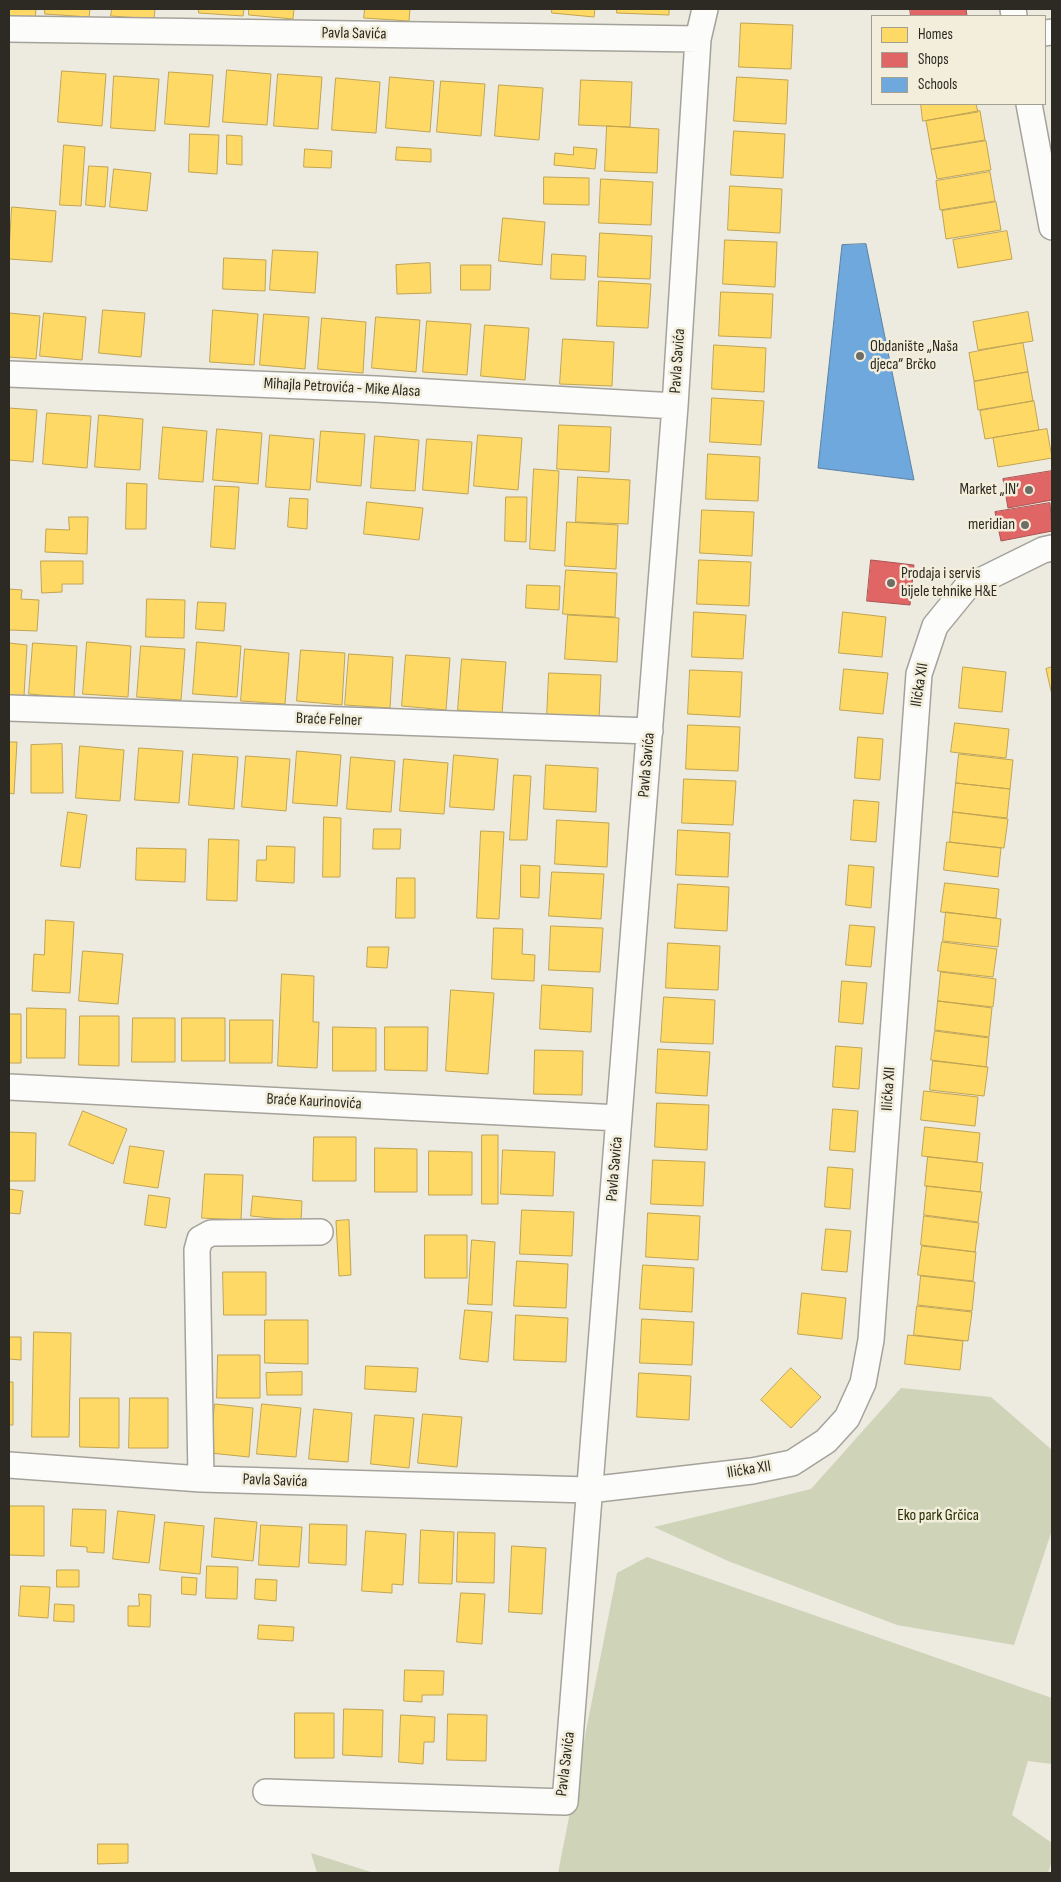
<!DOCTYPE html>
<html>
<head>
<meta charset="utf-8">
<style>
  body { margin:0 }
  #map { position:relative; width:1061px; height:1882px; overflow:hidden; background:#edeae0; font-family:"Sofia Sans Condensed",sans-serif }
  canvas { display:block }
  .frame { position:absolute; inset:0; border:10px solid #2c2a23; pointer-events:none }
  .legend { position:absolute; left:871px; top:15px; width:175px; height:90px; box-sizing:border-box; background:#f2eedb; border:1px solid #a3a091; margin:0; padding:6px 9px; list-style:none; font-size:15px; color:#2c2a23 }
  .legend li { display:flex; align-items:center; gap:10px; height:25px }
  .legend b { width:25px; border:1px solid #a3a091 }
</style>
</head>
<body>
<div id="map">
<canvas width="1061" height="1882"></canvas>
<div class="frame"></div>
<ul class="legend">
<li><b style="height:14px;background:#ffd966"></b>Homes</li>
<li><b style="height:14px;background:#e06666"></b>Shops</li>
<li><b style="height:14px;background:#6fa8dc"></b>Schools</li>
</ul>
</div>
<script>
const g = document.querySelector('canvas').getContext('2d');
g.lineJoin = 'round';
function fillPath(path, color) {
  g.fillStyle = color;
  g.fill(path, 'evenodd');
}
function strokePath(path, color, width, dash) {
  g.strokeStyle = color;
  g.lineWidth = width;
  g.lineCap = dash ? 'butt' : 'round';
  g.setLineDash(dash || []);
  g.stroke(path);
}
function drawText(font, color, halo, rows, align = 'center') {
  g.font = font + ' "Sofia Sans Condensed",sans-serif';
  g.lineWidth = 5;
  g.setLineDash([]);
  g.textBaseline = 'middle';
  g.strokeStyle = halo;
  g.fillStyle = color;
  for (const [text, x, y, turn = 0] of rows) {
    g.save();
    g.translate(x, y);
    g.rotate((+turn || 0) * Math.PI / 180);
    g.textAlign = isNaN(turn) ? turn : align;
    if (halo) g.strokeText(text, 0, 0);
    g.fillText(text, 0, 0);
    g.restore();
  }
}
const green = new Path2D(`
  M901,1388L991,1397L1052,1450V1530L1014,1645L897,1625L728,1561L654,1527L811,1489Z
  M647,1557L1052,1698V1764L1028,1761L1012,1815L1052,1843V1861L1048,1873H558L617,1573Z
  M311,1853L374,1873H317Z`);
const homes = new Path2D(`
  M9,9H36L35,19L9,16Z
  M45,9H90L89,17L45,14Z
  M112,9H155L154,19L111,16Z
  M199,9H244L243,16L199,13Z
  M249,9H294L293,19L249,15Z
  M365,9H410L409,21L364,18Z
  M552,9H595L594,17L552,13Z
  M617,9H669V15L617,13Z
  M741,23L793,25L791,69L739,67Z
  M227,70L271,74L267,125L223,122Z
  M62,71L106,74L102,126L58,122Z
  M169,72L213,75L209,127L165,124Z
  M278,74L322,77L318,129L274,126Z
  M114,76L159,79L155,131L111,128Z
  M390,77L434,81L430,132L386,128Z
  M737,77L788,80L786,124L734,121Z
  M336,78L380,82L376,133L332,130Z
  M581,80L632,82L630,127L579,125Z
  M441,81L485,84L481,136L437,132Z
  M499,85L543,88L539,140L495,136Z
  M921,104H976L978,112L923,121Z
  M980,111L985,140L931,149L926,121Z
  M607,126L659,129L657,173L605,171Z
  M734,131L785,134L783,178L731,175Z
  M190,134L219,135L217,174L189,172Z
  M227,135L242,136V165L227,164Z
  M986,141L991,170L937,179L931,150Z
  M64,145L85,147L81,206L60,205Z
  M397,147L431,149V162L396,160Z
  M574,147L597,149L595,169L554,165L555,153L573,155Z
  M305,149L332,151L331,168L304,167Z
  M89,166L108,167L105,207L86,205Z
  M114,169L151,173L147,211L110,207Z
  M990,172L995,201L940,210L936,181Z
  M544,177L589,178V205L544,204Z
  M601,179L653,182L651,225L599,223Z
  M730,186L782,189L780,233L728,230Z
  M996,202L1001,230L946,239L942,211Z
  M12,207L56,211L52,262L9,259Z
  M503,218L545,222L542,265L499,261Z
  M1007,231L1012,259L958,268L953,240Z
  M600,233L652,236L650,279L598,277Z
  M725,240L777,242L775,287L723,284Z
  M273,250L318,252L315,293L270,290Z
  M552,254L586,256L585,280L551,279Z
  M224,258L266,260L265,291L223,289Z
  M430,263L431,293L397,294L396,265Z
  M461,265H491L490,290H461Z
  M599,281L651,284L648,328L597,326Z
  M721,292L773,294L771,338L719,336Z
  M103,310L145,313L141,357L99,353Z
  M213,310L258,314L254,365L210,362Z
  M1028,312L1033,341L978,350L973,322Z
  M9,313L40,316L36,359L9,357Z
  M44,313L86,317L82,360L40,356Z
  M264,314L309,317L305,369L260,365Z
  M376,317L420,320L416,372L372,368Z
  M322,318L366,322L363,373L318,369Z
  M427,321L471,324L467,375L423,372Z
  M485,325L529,328L525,380L481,376Z
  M563,339L614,342L612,386L560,384Z
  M1023,343L1028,372L974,381L969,353Z
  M714,345L766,348L764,392L712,389Z
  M1028,372L1033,401L978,410L974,382Z
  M712,398L764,401L761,445L710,442Z
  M1034,401L1039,430L985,439L980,411Z
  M9,408L37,410L33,462L9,460Z
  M47,413L91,416L87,468L43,464Z
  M99,415L143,419L140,470L95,467Z
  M559,425L611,427L609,472L557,469Z
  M163,427L207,431L203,482L159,479Z
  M217,429L262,433L258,484L213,480Z
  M1047,429L1052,458L998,467L993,438Z
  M321,431L365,434L361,486L317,482Z
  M270,435L314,439L310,490L266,487Z
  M478,435L522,438L518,490L474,486Z
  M375,436L419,440L415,491L371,488Z
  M427,439L472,442L468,494L423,490Z
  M708,454L760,457L758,501L706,499Z
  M534,469L559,471L555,551L530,549Z
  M578,477L630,480L628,524L576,522Z
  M127,483L147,484L146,529H126Z
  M215,486L239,487L235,549L211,547Z
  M506,497H527L526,542L505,541Z
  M290,498L308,499L307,529L288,527Z
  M367,502L423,508L419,540L364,534Z
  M702,510L754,512L752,556L700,553Z
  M69,517H88L87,554L45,552L46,529L69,530Z
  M567,522L618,525L616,569L565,566Z
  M699,560L751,562L749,606L697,604Z
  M41,561H83V584H62V592L42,593Z
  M566,570L617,573L615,617L563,614Z
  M527,585L560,586L559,610L526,608Z
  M9,589L22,590L21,599L39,600L37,631L9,630Z
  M147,599L185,600L184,638L146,637Z
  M198,602L226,603L224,631L196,629Z
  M694,612L746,615L743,659L692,657Z
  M843,612L886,617L882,657L839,653Z
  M568,615L619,618L617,662L565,659Z
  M87,642L131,646L128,697L83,694Z
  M197,642L241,646L237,697L193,694Z
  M9,643L27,645L24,696L9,695Z
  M33,643L77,646L74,698L29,694Z
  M141,646L185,649L181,700L137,697Z
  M245,649L289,653L285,704L241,701Z
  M301,650L345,653L342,705L297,701Z
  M349,654L393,657L390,708L345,705Z
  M406,655L450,658L446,710L402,706Z
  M462,659L506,662L502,714L458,710Z
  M963,667L1006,672L1002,712L959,708Z
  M1052,667V695L1046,669Z
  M844,669L888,673L883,714L840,710Z
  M690,670L742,672L740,717L688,714Z
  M549,673L601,675L599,719L547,717Z
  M955,723L1009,729L1006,758L951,752Z
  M688,725L740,727L738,771L686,769Z
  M858,737L883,739L880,780L855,778Z
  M9,742H17L14,794L9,793Z
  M62,744L63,793H31V745Z
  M80,746L124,750L120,801L76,798Z
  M139,748L183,751L179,803L135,800Z
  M297,751L341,755L337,806L293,803Z
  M193,754L238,757L234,809L189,805Z
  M959,754L1013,760L1010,789L956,783Z
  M454,755L498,759L494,810L450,807Z
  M246,756L290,759L286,811L242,807Z
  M351,757L395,761L391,812L347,809Z
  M404,759L448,763L444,814L400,811Z
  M546,765L598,768L596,812L544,809Z
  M514,775L531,776L527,840H510Z
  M684,779L736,781L733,825L682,823Z
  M956,783L1010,789L1007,818L953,812Z
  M854,800L879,802L876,842L851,840Z
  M68,812L87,815L80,868L61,866Z
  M953,812L1008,819L1004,848L950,842Z
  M324,817L341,818L340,877H323Z
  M557,820L609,823L607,867L555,864Z
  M374,829H401L400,849H373Z
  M678,830L730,833L728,877L676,875Z
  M481,831L504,832L499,919L477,918Z
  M209,839L239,840L237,901L207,900Z
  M947,842L1001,848L998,877L944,870Z
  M267,846L295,847L294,883L256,881L257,860H266Z
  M137,848L186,849L185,882L136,880Z
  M521,865L540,866L539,898L521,897Z
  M849,865L874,867L871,908L846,905Z
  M552,872L604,874L601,919L549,916Z
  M397,878H415V918H396Z
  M945,883L999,889L996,918L941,912Z
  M678,884L729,887L727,931L675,928Z
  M946,912L1001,919L998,947L943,941Z
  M46,920L74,922L70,993L32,991L34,954L44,955Z
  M850,925L875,927L871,967L846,965Z
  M551,926L603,928L600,972L549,970Z
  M494,928L523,929L522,954L535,955L534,981L492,979Z
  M942,942L997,949L993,977L938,971Z
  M668,943L720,946L718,990L666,988Z
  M368,947H389L387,968L367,967Z
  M83,951L123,954L118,1004L79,1001Z
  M941,972L996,979L993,1007L938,1001Z
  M282,974L314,976L313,1022H319L317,1068L278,1066Z
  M842,981L867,983L863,1024L839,1022Z
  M542,985L593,988L591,1032L540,1029Z
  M451,990L494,993L488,1074L446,1071Z
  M664,997L715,1000L713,1044L661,1042Z
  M938,1001L992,1008L989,1037L935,1030Z
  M27,1008L66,1009L65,1058H27Z
  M9,1014H21V1063H9Z
  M80,1016H119V1066L79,1065Z
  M133,1018H175V1062H132Z
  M182,1018H225V1061H182Z
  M230,1020H273L272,1063H230Z
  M333,1027L376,1028V1071H333Z
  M385,1027H428L427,1071L385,1070Z
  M935,1031L989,1038L986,1067L931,1060Z
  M836,1046L862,1048L859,1089L833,1087Z
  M658,1049L710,1052L707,1096L656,1093Z
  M535,1050L583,1051L582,1095L534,1094Z
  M933,1061L988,1067L984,1096L930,1090Z
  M924,1091L978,1097L975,1126L921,1120Z
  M657,1103L709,1105L707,1150L655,1147Z
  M833,1109L858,1111L855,1152L830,1150Z
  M83,1111L127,1129L113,1164L69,1145Z
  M925,1127L980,1133L977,1162L922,1156Z
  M9,1132L36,1133L35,1181H9Z
  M482,1135H498V1204H482Z
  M314,1137H356V1181H313Z
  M130,1146L164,1151L158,1188L124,1183Z
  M375,1148L417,1149V1192H375Z
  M503,1150L555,1152L553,1196L501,1194Z
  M429,1151L472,1152V1195H429Z
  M928,1157L983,1163L980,1192L925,1186Z
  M653,1160L705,1162L703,1206L651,1204Z
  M828,1167L853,1169L850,1209L825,1207Z
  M205,1174L243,1175L241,1220L202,1218Z
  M927,1186L982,1192L978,1222L924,1215Z
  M9,1189L23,1191L20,1214L9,1213Z
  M149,1195L170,1198L166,1228L145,1225Z
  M253,1196L302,1201L301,1221L251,1216Z
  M522,1210L574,1212L572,1256L520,1254Z
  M648,1213L700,1216L698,1260L646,1257Z
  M924,1216L979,1223L975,1252L921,1245Z
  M349,1220L351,1275L339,1276L336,1221Z
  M826,1229L851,1231L847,1272L822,1270Z
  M425,1235H467V1278H425Z
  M472,1240L495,1242L492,1305L468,1304Z
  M922,1246L976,1252L973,1281L918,1275Z
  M517,1261L568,1264L566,1308L514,1306Z
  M643,1265L694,1268L692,1312L640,1309Z
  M223,1272H266V1315H224Z
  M921,1276L975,1282L972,1311L918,1305Z
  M802,1293L846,1298L842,1339L798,1334Z
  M917,1306L972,1312L968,1341L914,1335Z
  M465,1310L492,1312L488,1362L460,1359Z
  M516,1315L568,1318L566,1362L514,1360Z
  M642,1319L694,1322L692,1365L640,1363Z
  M265,1320H308V1364L265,1363Z
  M34,1332L71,1333L69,1437H32Z
  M908,1335L963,1341L960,1370L905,1364Z
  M9,1337H21V1360L9,1359Z
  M218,1355H260V1398H217Z
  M366,1366L418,1368L416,1392L365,1389Z
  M791,1368L821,1397L791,1428L761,1400Z
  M302,1372V1395H267L266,1373Z
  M639,1373L691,1376L689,1420L637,1417Z
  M9,1382H13V1425H9Z
  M80,1398H119V1448L80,1447Z
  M130,1398H168V1448H129Z
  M215,1404L253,1408L249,1457L210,1453Z
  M262,1404L301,1408L296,1457L257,1454Z
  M314,1409L352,1413L348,1462L309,1459Z
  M423,1414L462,1417L457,1467L418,1463Z
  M375,1415L414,1418L409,1468L371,1464Z
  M10,1506H44V1556L9,1555Z
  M73,1509L106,1510L104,1553L87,1552V1547L71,1546Z
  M118,1511L155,1515L149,1563L113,1559Z
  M215,1518L257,1522L253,1561L212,1557Z
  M165,1522L204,1526L200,1574L160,1570Z
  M310,1524L347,1525L346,1565L309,1563Z
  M261,1525L302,1527L299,1567L259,1565Z
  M421,1530L454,1532L452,1584L419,1583Z
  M366,1531L406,1534L403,1585L392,1584V1593L362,1591Z
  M458,1532L495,1533L494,1583L457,1582Z
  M512,1546L546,1548L542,1614L509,1612Z
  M207,1566L238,1567L237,1599L206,1598Z
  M57,1570H79V1587H57Z
  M182,1577L197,1578L196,1595L182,1594Z
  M256,1579L277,1580L276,1601L255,1599Z
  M21,1586L50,1587L48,1618L19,1616Z
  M461,1593L485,1594L482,1644L457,1642Z
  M139,1594L151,1595L150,1627L128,1626V1606H139Z
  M55,1604L74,1605V1622L54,1621Z
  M259,1625L294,1627L293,1641L258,1639Z
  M405,1670L444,1671L443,1695H422V1702L404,1701Z
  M344,1709L383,1710L382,1757L343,1755Z
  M295,1713H334V1758H295Z
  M448,1714L487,1715L486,1761L447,1760Z
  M401,1715L435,1717L434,1742H424L423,1764L399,1762Z
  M98,1844H128V1863L98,1864Z`);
const shops = new Path2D(`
  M910,9H966L967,16H911Z
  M1052,471V500L1008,508L1003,479Z
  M1050,503L1052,531L1001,541L995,512Z
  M871,560L914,565L910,605L867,601Z`);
const schools = new Path2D(`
  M866,244L914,480L818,468L842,245Z`);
const street = new Path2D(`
  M1013,9L1014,16
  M9,29L698,39
  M1045,33L1052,32
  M1029,104L1052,227
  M9,374L376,389L675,406
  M9,708L650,731
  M9,1087L619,1118
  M9,1465L201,1479L589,1490L752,1471L792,1463L826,1441L847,1418L863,1383L871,1340L919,674L935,626L966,588L1043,550L1052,548
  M201,1479L197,1250L200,1239L211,1233L320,1232
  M266,1792L565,1802L675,406L698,39L705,9`);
const markers = [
  [860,356,5,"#706d65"],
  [1029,490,5,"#706d65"],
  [1025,525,5,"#706d65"],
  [891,583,5,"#706d65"]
];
const streetNames = [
  ["Pavla Savića",354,34,1],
  ["Pavla Savića",678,361,-86],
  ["Mihajla Petrovića - Mike Alasa",342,388,3],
  ["Ilićka XII",920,685,-81],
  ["Braće Felner",329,720,2],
  ["Pavla Savića",647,765,-85],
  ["Ilićka XII",889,1089,-86],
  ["Braće Kaurinovića",314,1102,3],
  ["Pavla Savića",615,1169,-85],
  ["Ilićka XII",749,1470,-9],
  ["Pavla Savića",275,1481,2],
  ["Pavla Savića",566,1764,-83]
];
const poiNames = [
  ["Obdanište „Naša",870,347],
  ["djeca“ Brčko",870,365],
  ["Market „IN‘",1019,490,"right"],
  ["meridian",1015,525,"right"],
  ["Prodaja i servis",901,574],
  ["bijele tehnike H&E",901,592]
];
const parkNames = [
  ["Eko park Grčica",938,1516]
];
fillPath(green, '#cfd3b8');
fillPath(homes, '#ffd966');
strokePath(homes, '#c0a452', 1);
fillPath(shops, '#e06666');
strokePath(shops, '#aa5452', 1);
fillPath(schools, '#6fa8dc');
strokePath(schools, '#5b82a4', 1);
strokePath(street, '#a4a29a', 28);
strokePath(street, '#fcfcfa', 25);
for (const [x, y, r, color] of markers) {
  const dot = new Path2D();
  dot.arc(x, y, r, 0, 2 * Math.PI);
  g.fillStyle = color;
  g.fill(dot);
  strokePath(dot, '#f2eedb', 2);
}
drawText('16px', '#2c2a23', '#f2eedb', streetNames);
drawText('16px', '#2c2a23', '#f2eedb', poiNames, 'left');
drawText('16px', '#272f00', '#f2eedb', parkNames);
</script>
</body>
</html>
